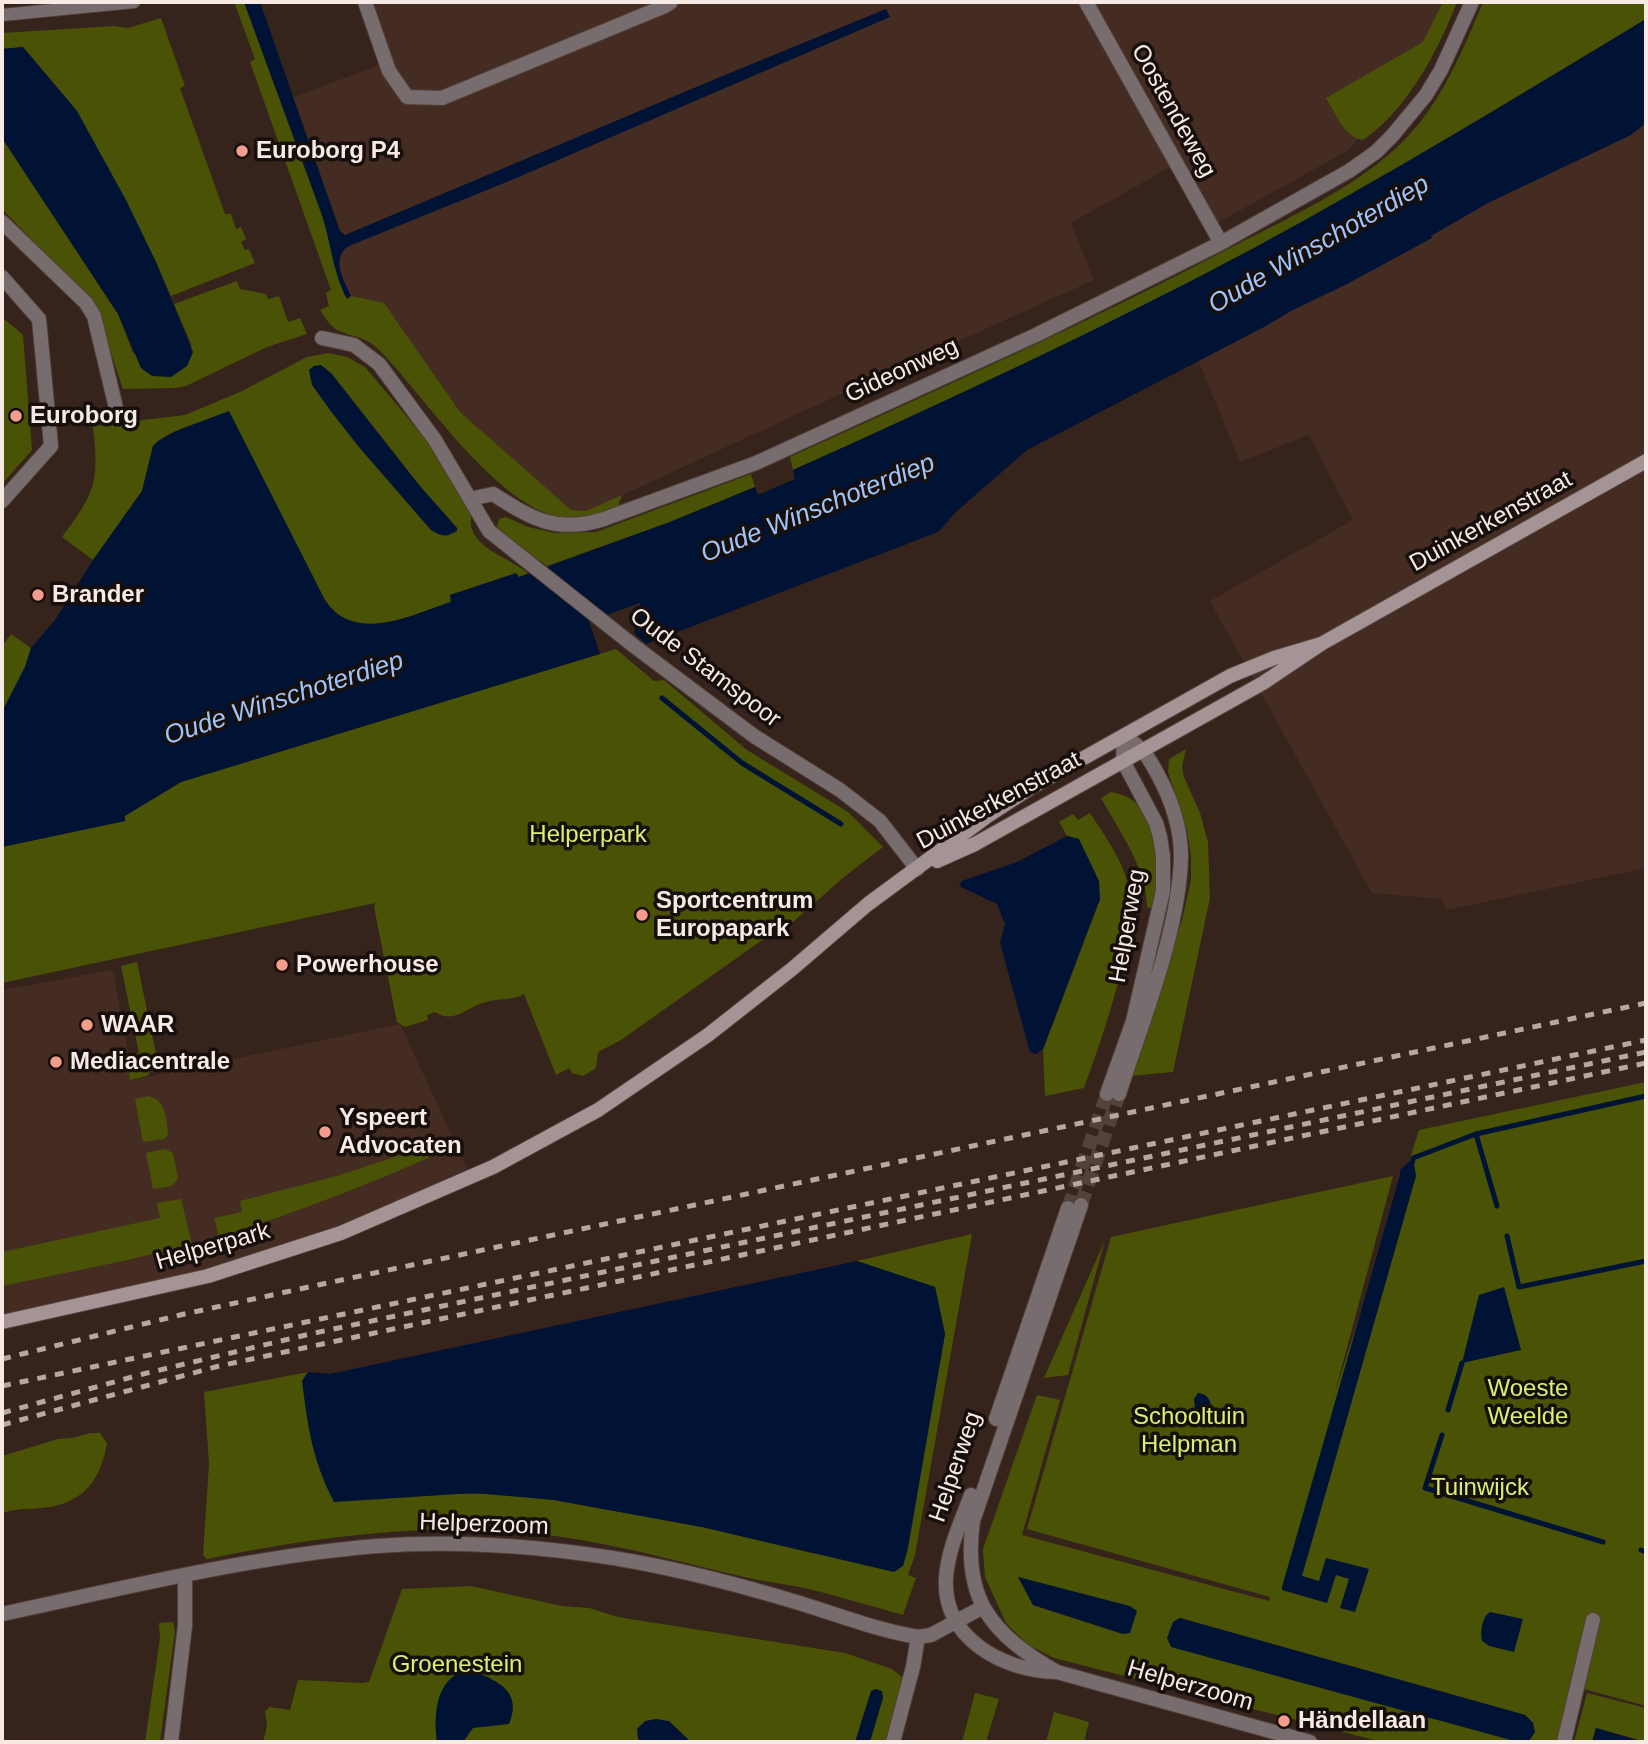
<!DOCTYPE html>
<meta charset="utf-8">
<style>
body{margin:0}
#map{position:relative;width:1648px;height:1744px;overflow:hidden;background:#36231c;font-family:Arial,sans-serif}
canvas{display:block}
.frame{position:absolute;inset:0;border:4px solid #f7eae5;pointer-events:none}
</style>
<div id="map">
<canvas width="1648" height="1744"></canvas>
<div class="frame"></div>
</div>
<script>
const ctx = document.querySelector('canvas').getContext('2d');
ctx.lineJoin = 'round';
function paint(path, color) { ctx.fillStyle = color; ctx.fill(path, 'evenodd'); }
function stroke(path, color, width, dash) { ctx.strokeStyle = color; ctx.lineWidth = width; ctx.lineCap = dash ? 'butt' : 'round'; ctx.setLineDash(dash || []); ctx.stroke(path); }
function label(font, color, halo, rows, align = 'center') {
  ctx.font = font + ' Arial,sans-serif'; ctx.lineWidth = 7; ctx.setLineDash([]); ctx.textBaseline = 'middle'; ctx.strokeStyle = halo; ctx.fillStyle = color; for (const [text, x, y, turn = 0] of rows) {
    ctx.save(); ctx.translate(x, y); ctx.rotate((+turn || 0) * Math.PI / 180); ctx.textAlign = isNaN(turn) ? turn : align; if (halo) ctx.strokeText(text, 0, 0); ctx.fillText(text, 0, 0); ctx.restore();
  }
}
const built = new Path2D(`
 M 357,2 L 1444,2 L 1405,83 L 1349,150 L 1212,226 L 1177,163 L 1071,223 L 1094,280 L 819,404 L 586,512 L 571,511 L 459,413 L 348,296 L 339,271 L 289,99 L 379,65 Z
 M 1646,89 L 1646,868 L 1447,910 L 1442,899 L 1372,893 L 1210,601 L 1353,520 L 1309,435 L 1240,462 L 1196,355 Z
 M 113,970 L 133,1080 L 400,1024 L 471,1176 L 323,1239 L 172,1283 L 2,1317 L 2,990 Z`);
const green = new Path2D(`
 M 234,2 L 244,2 L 329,235 L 334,264 L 350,298 L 351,296 L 384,303 L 460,412 L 571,510 L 586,511 L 622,495 L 618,506 C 602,515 581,521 562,518 C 496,505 428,401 383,354 C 366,335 357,339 337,330 C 331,327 324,316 320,310 L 329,306 L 326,293 L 331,290 L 250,62 L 255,59 Z
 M 1443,2 L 1457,2 C 1438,51 1408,109 1363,140 C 1344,137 1336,114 1326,98 L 1423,42 Z
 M 1483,2 L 1646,2 L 1646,19 C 1517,97 1387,176 1254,248 C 1104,328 949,400 793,470 L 790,457 C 936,390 1084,325 1226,250 C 1280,222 1349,191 1394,150 C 1438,111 1461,55 1483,2 Z
 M 161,18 L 185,86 L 180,88 L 225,214 L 231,214 L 236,229 L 241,227 L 246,239 L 241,242 L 245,250 L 249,249 L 255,263 L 171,296 L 155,260 L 77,111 L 23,47 L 2,49 L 2,33 L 114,26 L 128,28 Z
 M 2,138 L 118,314 L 133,353 L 192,346 L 174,304 L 237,281 L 240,289 L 266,294 L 268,299 L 279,296 L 288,322 L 300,318 L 307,334 L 267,347 L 186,386 L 175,388 L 123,389 L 95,306 L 2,209 Z
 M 2,317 L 23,335 L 32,450 L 2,484 Z
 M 329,353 L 347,357 L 365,367 L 441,457 L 473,512 C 460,545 511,558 528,573 L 519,577 L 515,574 L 450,595 L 451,602 C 410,615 374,637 334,613 L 203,421 C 186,427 165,433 153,446 L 142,491 L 93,560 L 62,537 C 96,492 99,482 93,426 L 185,415 L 240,392 L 307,357 ZM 331,373 L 419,485 L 457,528 L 448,536 L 431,530 L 359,447 L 330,410 Z
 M 751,474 L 755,487 L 670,522 L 547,566 C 531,553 508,543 497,527 L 499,519 L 506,517 L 528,527 L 555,533 L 596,532 Z
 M 11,634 L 31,648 L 25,667 L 2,712 L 2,646 Z
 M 616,649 L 654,681 L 664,680 L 747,750 L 848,812 L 883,847 L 844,877 L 785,929 L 782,926 L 621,1040 L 598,1052 L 596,1068 L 583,1076 L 572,1073 L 569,1068 L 556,1075 L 524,994 C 511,1001 499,998 486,1002 C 468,1006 454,1025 435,1012 L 427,1015 L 428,1020 L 405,1027 L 397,1022 L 374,907 L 375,903 L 2,983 L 2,847 L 124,821 L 124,816 L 181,782 Z
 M 1186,749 L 1182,766 L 1184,777 L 1200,813 L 1208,842 L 1210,898 L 1173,1072 L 1130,1076 L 1182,920 L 1191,880 L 1191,855 L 1187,830 L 1168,772 L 1169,759 Z
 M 1111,792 C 1165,800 1157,868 1155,909 L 1147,907 C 1146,866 1120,833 1101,798 Z
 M 1090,813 C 1104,835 1122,859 1128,884 C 1141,930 1101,1042 1084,1088 L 1045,1096 L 1043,1050 L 1100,899 L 1079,839 L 1067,836 L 1059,822 L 1073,814 L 1078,820 Z
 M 137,962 L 156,1054 L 153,1055 L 155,1065 L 147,1076 L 130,1080 L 126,1056 L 139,1053 L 121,966 Z
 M 1646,1082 L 1646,1706 L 1573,1686 L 1559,1742 L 1382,1742 L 1054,1658 L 1027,1644 L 1006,1623 L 985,1577 L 983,1549 L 1037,1395 L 1060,1400 L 1022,1535 L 1269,1601 L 1270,1597 L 1027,1529 L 1111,1237 L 1393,1176 L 1334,1396 L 1419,1130 ZM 1019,1577 L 1123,1634 L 1033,1605 ZM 1180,1618 L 1525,1715 L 1533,1723 L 1173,1622 Z
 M 149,1096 C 165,1100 167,1118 168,1134 L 164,1139 L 143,1142 L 135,1099 Z
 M 451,1138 L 454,1146 C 377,1182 300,1211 219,1237 L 214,1218 L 242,1212 L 240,1201 L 337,1176 Z
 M 165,1149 L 173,1153 L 178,1178 L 172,1186 L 153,1189 L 146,1153 Z
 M 181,1199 L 192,1244 L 128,1260 L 2,1286 L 2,1252 L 160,1218 L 157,1203 Z
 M 972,1234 L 915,1555 L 908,1575 L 916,1578 L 903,1615 C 870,1606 838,1596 805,1588 C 788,1585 770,1582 753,1579 C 687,1564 622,1545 555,1536 C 440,1520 320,1536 207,1559 L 203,1555 L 209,1464 L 204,1392 L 308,1372 L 302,1381 L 440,1494 L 511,1494 L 554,1500 L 702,1527 L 812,1553 L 903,1566 L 945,1334 L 935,1287 L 857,1261 Z
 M 1105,1240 L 1068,1375 L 1044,1378 Z
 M 90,1433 L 100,1433 L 107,1443 C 101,1477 87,1500 50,1507 C 33,1510 20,1507 2,1513 L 2,1456 L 58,1439 L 72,1438 Z
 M 471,1586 L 562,1606 L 589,1608 L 618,1617 L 845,1653 L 892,1669 L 903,1678 L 885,1742 L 263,1742 L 267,1726 L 265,1711 L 270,1707 L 290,1710 L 298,1680 L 361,1683 L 369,1682 L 402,1589 Z
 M 173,1622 L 175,1631 L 160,1742 L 145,1742 L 160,1638 L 159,1623 Z
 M 975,1693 L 999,1699 L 986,1742 L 962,1742 Z
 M 1587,1693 L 1646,1708 L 1646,1742 L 1596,1728 L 1592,1742 L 1574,1742 Z
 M 1054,1712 L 1089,1722 L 1084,1742 L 1046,1742 Z`);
const water = new Path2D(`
 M 244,2 L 260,2 L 340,231 L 345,235 L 720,77 L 886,9 L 890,17 L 514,179 L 349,246 C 330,258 344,280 351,296 L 347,299 C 333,274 330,237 320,209 Z
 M 1646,19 L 1646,123 L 1631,135 L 1488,203 L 1431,236 L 1432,238 L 1347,284 L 1291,311 L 1266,326 L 1027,450 L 957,511 L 938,532 L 646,644 L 634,633 L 637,617 L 644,614 L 640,603 L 589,621 L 600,654 L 181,782 L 125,816 L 125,821 L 2,847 L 2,712 L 25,667 L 31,648 L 55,620 L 93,560 L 142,491 L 153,446 L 158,441 L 176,431 L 229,411 L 325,600 C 355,645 410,615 451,602 L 450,595 L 516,573 L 519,577 L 670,522 L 755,487 L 758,495 L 795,479 L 793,470 C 949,400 1104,328 1254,248 C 1387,176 1517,97 1646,19 Z
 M 23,47 L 77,111 L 126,200 L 155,260 L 193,352 L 187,366 L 171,377 L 152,376 L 141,368 L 118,314 L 2,138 L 2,49 Z
 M 321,365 L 331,373 L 419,485 L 457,528 L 457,531 C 446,537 441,537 431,530 L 359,447 L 330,410 L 312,385 L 309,370 L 314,366 Z
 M 1067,836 L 1079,839 L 1099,881 L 1100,899 L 1043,1049 L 1036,1054 L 1030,1052 L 1000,943 L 1005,924 L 997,904 L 959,886 L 962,881 L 1017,862 Z
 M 1413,1158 L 1416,1176 L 1302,1576 L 1319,1581 L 1326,1558 L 1369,1569 L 1355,1612 L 1340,1608 L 1349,1579 L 1336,1575 L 1327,1603 L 1282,1590 L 1282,1587 L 1400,1175 L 1400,1170 Z
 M 857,1261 L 935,1287 L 945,1334 L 908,1548 L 903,1566 L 894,1572 L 702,1527 L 554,1500 L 474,1493 L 334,1502 C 312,1459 308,1428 302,1381 L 308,1372 L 330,1374 Z
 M 1504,1287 L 1521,1350 L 1462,1363 L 1479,1295 Z
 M 1198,1393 C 1214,1394 1212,1412 1209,1423 L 1203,1421 L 1195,1408 L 1194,1399 Z
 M 1018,1577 L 1130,1606 L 1137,1611 L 1130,1633 L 1123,1634 L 1033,1605 Z
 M 1490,1612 L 1523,1619 L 1514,1652 L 1489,1646 L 1482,1641 C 1480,1631 1482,1617 1490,1612 Z
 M 1180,1618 L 1525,1715 L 1533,1723 L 1535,1732 L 1529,1741 L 1518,1742 L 1171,1647 L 1167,1638 L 1173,1622 Z
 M 476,1672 C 501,1682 522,1694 509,1724 L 473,1728 L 463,1742 L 437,1742 C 434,1720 434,1685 459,1673 C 463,1671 471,1672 476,1672 Z
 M 876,1689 L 882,1691 L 883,1698 L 870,1742 L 855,1742 L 871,1691 Z
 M 656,1719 L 669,1721 L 691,1742 L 642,1742 L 638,1739 L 637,1729 L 645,1721 Z
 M 1596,1728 L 1644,1742 L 1592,1742 Z`);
const stream = new Path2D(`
 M 662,698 L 742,763 L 841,824
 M 1476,1134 L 1497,1206
 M 1412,1164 L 1413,1158 L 1476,1134 L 1646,1096
 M 1507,1236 L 1519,1287 L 1646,1261
 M 1448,1410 L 1462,1363
 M 1442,1435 L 1425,1488 L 1603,1542
 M 1641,1550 L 1646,1552`);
const tertiaryTunnel = new Path2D(`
 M 1081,1205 L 1119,1094
 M 1068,1208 L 1107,1094`);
const pedestrian = new Path2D(`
 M 2,15 L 134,2`);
const minor = new Path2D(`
 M 365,2 L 389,71 L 407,97 L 442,98 L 665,6 L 671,2
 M 1086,2 L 1221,243
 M 2,222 L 86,303 L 94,316 L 116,408
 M 2,277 L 39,319 L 51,446 L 2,501
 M 322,338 L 354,345 L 379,364 L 435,440 L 489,531 L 634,646 L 754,736 L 840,790 L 880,821 L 917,869
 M 470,499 L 493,494 C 532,519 557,534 604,519 L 756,463 L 1036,335 L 1221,243 L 1349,171 L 1376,152 L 1392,136 L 1426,95 L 1441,70 L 1472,2
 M 171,1742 L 185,1626 L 185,1576
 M 893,1742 L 913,1667 L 918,1637
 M 1564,1742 L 1593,1620`);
const tertiary = new Path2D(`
 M 1107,1094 L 1133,1021 L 1163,891 L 1163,856 L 1160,837 L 1156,823 L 1123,761 L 1124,736
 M 1119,1094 C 1142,1022 1179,932 1181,857 C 1181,829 1171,799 1158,775 C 1146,753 1145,750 1124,736
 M 1081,1205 L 973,1521 C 962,1599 991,1634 1057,1672 L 1310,1742
 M 996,1419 L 1068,1208
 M 971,1495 C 961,1522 948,1549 946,1578 C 942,1638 1003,1671 1056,1672
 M 2,1614 C 124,1588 253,1556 377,1546 C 463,1540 551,1547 636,1562 C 690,1572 743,1586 796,1602 C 836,1614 876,1630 918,1637 L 931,1635 L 983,1607`);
const secondary = new Path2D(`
 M 937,861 L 975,844 L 1263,683 L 1321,644 L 1646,461
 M 2,1322 L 208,1276 L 341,1233 L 493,1167 L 598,1110 L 708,1035 L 792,969 L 868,904 L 986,817 L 1032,787 L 1230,676 L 1274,658 L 1321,644`);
const rail = new Path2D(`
 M 2,1359 L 180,1315 L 318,1285 L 1646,1003
 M 2,1386 L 1646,1040
 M 2,1413 L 143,1374 L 310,1334 L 1646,1052
 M 2,1425 L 219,1366 L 1646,1063`);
const markers = [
 [242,151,7,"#f49d8c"],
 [16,416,7,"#f49d8c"],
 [38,595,7,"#f49d8c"],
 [642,915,7,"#f49d8c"],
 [282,965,7,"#f49d8c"],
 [87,1025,7,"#f49d8c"],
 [56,1062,7,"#f49d8c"],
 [325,1132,7,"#f49d8c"],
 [1284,1721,7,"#f49d8c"]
];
const streetNames = [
 ["Oostendeweg",1173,111,61],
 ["Gideonweg",902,371,-25],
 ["Duinkerkenstraat",1491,522,-29],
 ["Oude Stamspoor",705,668,37],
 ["Duinkerkenstraat",999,801,-28],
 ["Helperweg",1128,926,-80],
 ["Helperpark",213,1247,-16],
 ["Helperweg",956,1467,-71],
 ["Helperzoom",484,1525,2],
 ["Helperzoom",1190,1686,16]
];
const poiNames = [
 ["Euroborg P4",256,151],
 ["Euroborg",30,416],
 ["Brander",52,595],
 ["Sportcentrum",656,901],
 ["Europapark",656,929],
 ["Powerhouse",296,965],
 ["WAAR",101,1025],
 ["Mediacentrale",70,1062],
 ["Yspeert",339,1118],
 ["Advocaten",339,1146],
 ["Händellaan",1298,1721]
];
const parkNames = [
 ["Helperpark",588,835],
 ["Woeste",1528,1389],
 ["Weelde",1528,1417],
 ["Schooltuin",1189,1417],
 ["Helpman",1189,1445],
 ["Tuinwijck",1480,1488],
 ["Groenestein",457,1665]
];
const waterNames = [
 ["Oude Winschoterdiep",1319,245,-30],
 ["Oude Winschoterdiep",818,509,-22],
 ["Oude Winschoterdiep",284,699,-18]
];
paint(built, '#452c22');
paint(green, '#4a5305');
paint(water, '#011334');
stroke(stream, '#011334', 5);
stroke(tertiaryTunnel, '#53413a', 14, [14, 7]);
stroke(pedestrian, '#513f38', 14);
stroke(minor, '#513f38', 16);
stroke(tertiary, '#513f38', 16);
stroke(secondary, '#513f38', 16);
stroke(pedestrian, '#786d6e', 12);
stroke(minor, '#786d6e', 14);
stroke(tertiary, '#786d6e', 14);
stroke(secondary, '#a59496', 14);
stroke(rail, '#b6a7a2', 5, [9, 9]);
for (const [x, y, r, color] of markers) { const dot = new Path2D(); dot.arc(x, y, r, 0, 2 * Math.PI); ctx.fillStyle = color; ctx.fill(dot); stroke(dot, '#170f0c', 2.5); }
label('24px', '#f7eae5', '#170f0c', streetNames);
label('bold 24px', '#f7eae5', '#170f0c', poiNames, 'left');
label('24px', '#dcef75', '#170f0c', parkNames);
label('italic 26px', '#9fc4fc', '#170f0c', waterNames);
</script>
